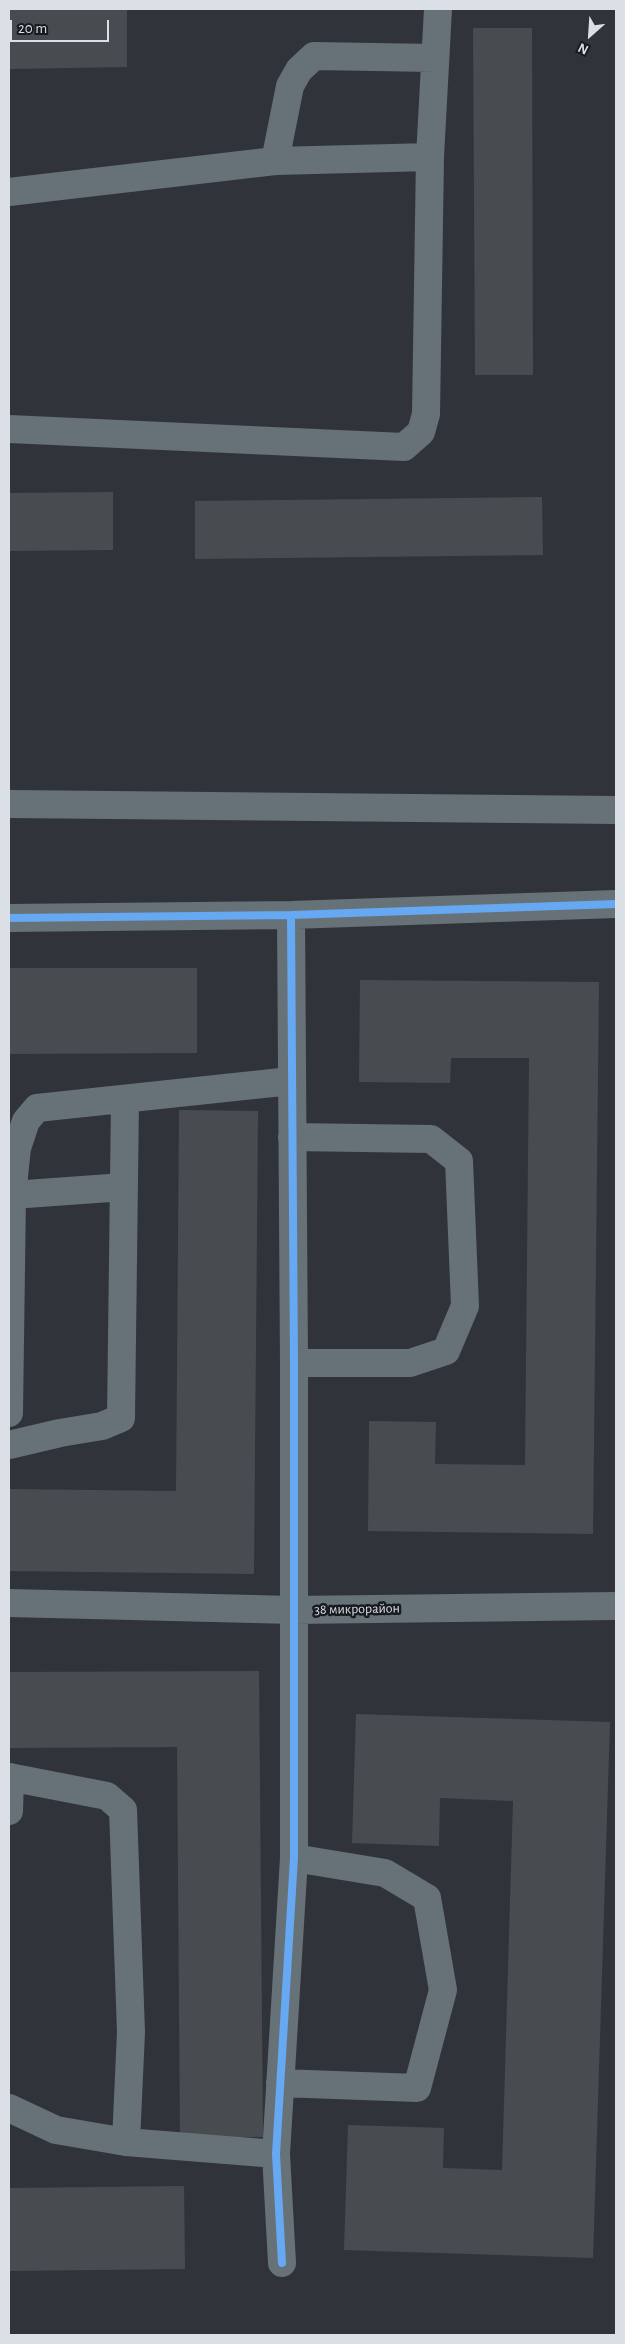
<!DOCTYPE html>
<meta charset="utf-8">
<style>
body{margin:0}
#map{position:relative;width:625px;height:2344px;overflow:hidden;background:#30343a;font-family:"Alegreya Sans",sans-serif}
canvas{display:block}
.frame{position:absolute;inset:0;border:10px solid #dbdfe6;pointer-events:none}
.north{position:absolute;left:565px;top:10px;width:50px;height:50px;-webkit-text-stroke:4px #171b1f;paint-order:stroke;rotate:206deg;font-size:14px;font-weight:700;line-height:20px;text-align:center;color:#dbdfe6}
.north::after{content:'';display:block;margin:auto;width:18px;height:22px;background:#dbdfe6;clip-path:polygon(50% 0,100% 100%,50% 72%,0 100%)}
.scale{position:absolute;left:10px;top:20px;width:99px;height:22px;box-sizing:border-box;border:2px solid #dbdfe6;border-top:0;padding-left:6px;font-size:15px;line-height:18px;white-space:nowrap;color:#dbdfe6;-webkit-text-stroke:4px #171b1f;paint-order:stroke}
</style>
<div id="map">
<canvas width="625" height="2344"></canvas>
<div class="frame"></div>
<div class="north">N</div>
<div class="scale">20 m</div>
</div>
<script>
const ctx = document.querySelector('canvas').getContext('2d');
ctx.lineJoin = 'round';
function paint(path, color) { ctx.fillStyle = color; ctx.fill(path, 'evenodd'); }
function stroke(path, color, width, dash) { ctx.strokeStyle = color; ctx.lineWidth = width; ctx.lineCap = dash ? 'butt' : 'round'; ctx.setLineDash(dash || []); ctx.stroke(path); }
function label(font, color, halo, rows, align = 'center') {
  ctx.font = font + ' "Alegreya Sans",sans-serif'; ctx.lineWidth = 5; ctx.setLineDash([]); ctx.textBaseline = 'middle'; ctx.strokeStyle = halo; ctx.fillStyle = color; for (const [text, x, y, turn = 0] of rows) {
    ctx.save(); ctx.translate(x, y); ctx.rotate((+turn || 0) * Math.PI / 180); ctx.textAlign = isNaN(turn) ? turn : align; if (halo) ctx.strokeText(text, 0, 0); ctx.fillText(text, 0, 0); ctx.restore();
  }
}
const building = new Path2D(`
 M 127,9 L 127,67 L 9,69 L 9,10 Z
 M 473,28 L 532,28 L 533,375 L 475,375 Z
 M 113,492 L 113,550 L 9,551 L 9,493 Z
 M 542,497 L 543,555 L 195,559 L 195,501 Z
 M 9,968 L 197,968 L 197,1053 L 9,1054 Z
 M 360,980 L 599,982 L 593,1534 L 368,1531 L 369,1421 L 436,1422 L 435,1464 L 525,1465 L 529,1058 L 451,1058 L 450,1083 L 359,1082 Z
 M 179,1110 L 258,1111 L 254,1574 L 9,1571 L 9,1489 L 176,1491 Z
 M 259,1671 L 263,2137 L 180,2138 L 177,1747 L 9,1748 L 9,1672 Z
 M 356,1714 L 610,1722 L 593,2258 L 344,2250 L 348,2125 L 444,2128 L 443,2168 L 502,2170 L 513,1801 L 440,1798 L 439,1846 L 352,1843 Z
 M 184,2186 L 185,2269 L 9,2271 L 9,2188 Z`);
const minor = new Path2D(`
 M 430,157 L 438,9
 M 275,161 L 290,86 L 299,70 L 314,56 L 434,58
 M 9,192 L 275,161 L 430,157 L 426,414 L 421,432 L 404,447 L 9,429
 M 9,804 L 616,810
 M 9,918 L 291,915 L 616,904
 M 292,1137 L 431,1139 L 459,1161 L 465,1306 L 446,1351 L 410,1363 L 294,1363
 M 12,1195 L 124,1187
 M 9,1413 L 12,1195 L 17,1148 L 26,1121 L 37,1108 L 291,1081
 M 9,1445 L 60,1433 L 102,1426 L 121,1418 L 125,1100
 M 9,1603 L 294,1610 L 616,1606
 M 9,1777 L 107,1796 L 123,1810 L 131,2032 L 126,2142
 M 9,1811 L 10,1777
 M 280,2083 L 417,2088 L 443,1990 L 427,1898 L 385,1873 L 294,1858
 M 9,2108 L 56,2130 L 126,2142 L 276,2154
 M 282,2263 L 276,2154 L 294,1858 L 294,1363 L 291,915`);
const cycleway = new Path2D(`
 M 9,918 L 291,915 L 616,904
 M 282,2263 L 276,2154 L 294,1858 L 294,1363 L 291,915`);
const streetNames = [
 ["38 микрорайон",357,1609,-1]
];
paint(building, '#484c51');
stroke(minor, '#677178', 28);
stroke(cycleway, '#66a8f1', 8);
label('14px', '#dbdfe6', '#171b1f', streetNames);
</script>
